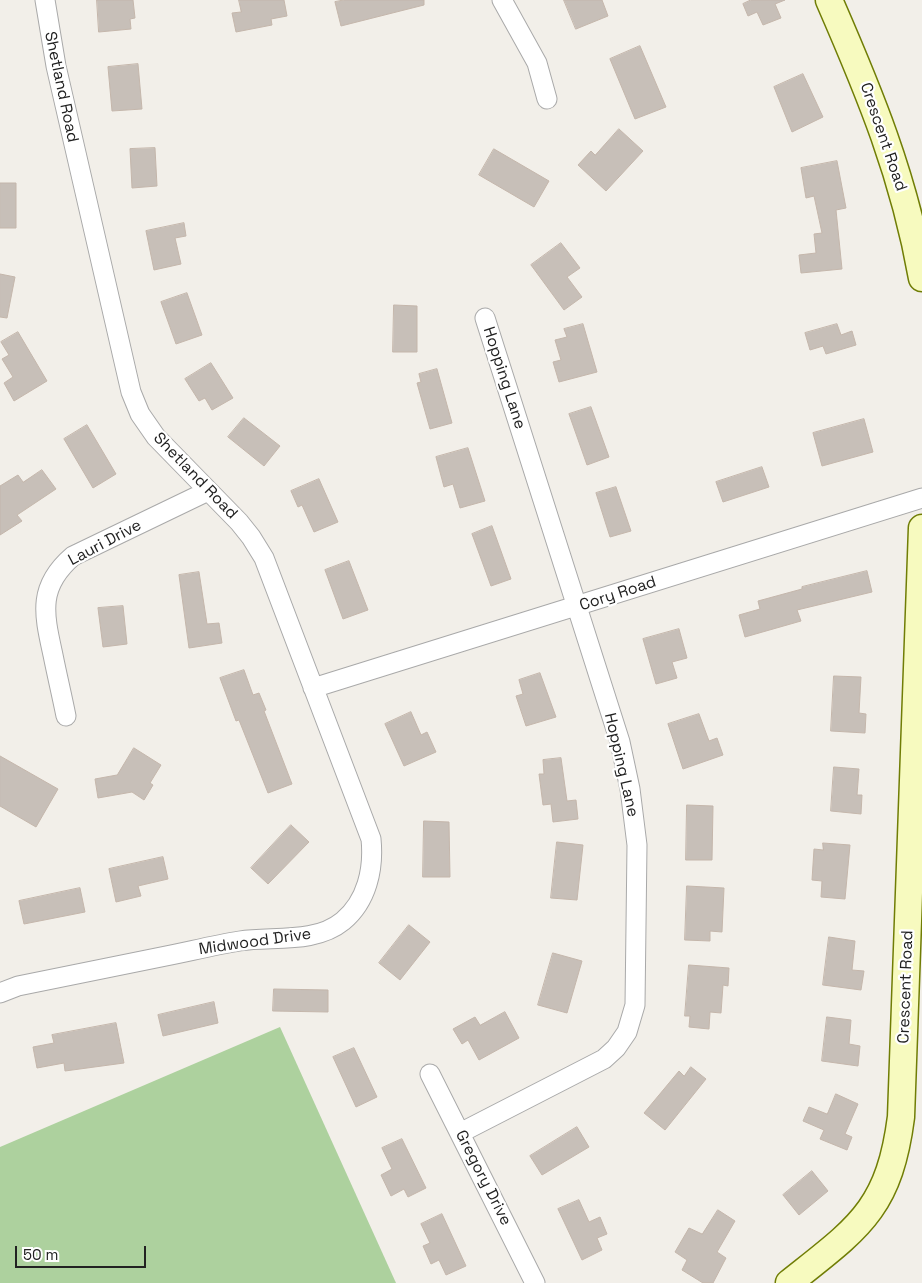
<!DOCTYPE html>
<style>
body{margin:0}
#map{position:relative;width:922px;height:1283px;overflow:hidden;background:#f2efe9;font-family:"Space Grotesk",sans-serif}
canvas{display:block}
.scale{position:absolute;left:15px;top:1246px;width:131px;height:22px;box-sizing:border-box;border:2px solid #222;border-top:0;padding-left:6px;font-size:15px;line-height:18px;white-space:nowrap;color:#222;-webkit-text-stroke:4px #fff;paint-order:stroke}
</style>
<div id="map">
<canvas width="922" height="1283"></canvas>
<div class="scale">50 m</div>
</div>
<script>
const ctx = document.querySelector('canvas').getContext('2d');
ctx.lineJoin = 'round';
function paint(path, color) { ctx.fillStyle = color; ctx.fill(path, 'evenodd'); }
function stroke(path, color, width, dash) { ctx.strokeStyle = color; ctx.lineWidth = width; ctx.lineCap = dash ? 'butt' : 'round'; ctx.setLineDash(dash || []); ctx.stroke(path); }
function label(font, color, halo, rows, align = 'center') {
  ctx.font = font + ' "Space Grotesk",sans-serif'; ctx.lineWidth = 4.5; ctx.setLineDash([]); ctx.textBaseline = 'middle'; ctx.strokeStyle = halo; ctx.fillStyle = color; for (const [text, x, y, turn = 0] of rows) {
    ctx.save(); ctx.translate(x, y); ctx.rotate((+turn || 0) * Math.PI / 180); ctx.textAlign = isNaN(turn) ? turn : align; if (halo) ctx.strokeText(text, 0, 0); ctx.fillText(text, 0, 0); ctx.restore();
  }
}
const forest = new Path2D(`
 M 280,1027 L 396,1283 L 0,1283 L 0,1147 Z`);
const building = new Path2D(`
 M 97,0 L 133,0 L 135,18 L 130,19 L 131,29 L 99,32 Z
 M 239,0 L 284,0 L 287,16 L 271,19 L 272,25 L 236,32 L 232,13 L 241,12 Z
 M 344,0 L 424,0 L 424,5 L 341,26 L 335,2 Z
 M 564,0 L 602,0 L 608,16 L 576,29 Z
 M 751,0 L 785,0 L 775,4 L 781,18 L 763,25 L 757,12 L 748,16 L 743,4 Z
 M 640,46 L 666,107 L 635,119 L 610,59 Z
 M 138,64 L 142,109 L 112,111 L 108,67 Z
 M 803,74 L 823,117 L 792,132 L 774,87 Z
 M 619,129 L 643,151 L 606,191 L 578,165 L 591,151 L 595,155 Z
 M 155,148 L 157,186 L 132,188 L 130,149 Z
 M 494,149 L 549,181 L 534,207 L 479,175 Z
 M 837,161 L 846,208 L 836,210 L 842,269 L 801,273 L 799,255 L 816,253 L 814,234 L 822,233 L 814,196 L 806,198 L 801,168 Z
 M 0,183 L 16,183 L 16,228 L 0,228 Z
 M 184,223 L 186,236 L 175,238 L 181,264 L 154,270 L 146,231 Z
 M 561,243 L 580,268 L 567,277 L 582,297 L 564,310 L 531,265 Z
 M 0,274 L 15,277 L 7,318 L 0,317 Z
 M 187,293 L 202,335 L 176,344 L 161,302 Z
 M 394,305 L 417,306 L 417,352 L 393,352 Z
 M 583,324 L 597,372 L 559,382 L 553,362 L 561,360 L 555,340 L 567,337 L 564,329 Z
 M 837,324 L 841,335 L 852,331 L 856,345 L 826,354 L 823,346 L 810,350 L 805,333 Z
 M 18,332 L 47,381 L 14,401 L 4,383 L 13,377 L 2,359 L 9,355 L 1,342 Z
 M 211,363 L 233,398 L 212,410 L 205,398 L 199,401 L 185,379 Z
 M 437,369 L 452,423 L 430,429 L 417,383 L 421,382 L 419,374 Z
 M 591,407 L 609,457 L 587,465 L 569,414 Z
 M 244,418 L 280,446 L 264,466 L 228,437 Z
 M 864,419 L 873,452 L 822,466 L 813,433 Z
 M 87,425 L 116,474 L 93,488 L 64,439 Z
 M 468,448 L 485,501 L 460,508 L 453,484 L 444,487 L 436,457 Z
 M 762,467 L 769,487 L 723,502 L 716,482 Z
 M 42,470 L 56,489 L 17,515 L 22,521 L 0,535 L 0,486 L 18,475 L 23,482 Z
 M 319,479 L 338,522 L 314,532 L 302,505 L 298,507 L 291,491 Z
 M 616,487 L 631,531 L 610,537 L 596,493 Z
 M 492,526 L 511,579 L 491,586 L 472,534 Z
 M 349,561 L 368,610 L 343,619 L 325,570 Z
 M 867,571 L 872,592 L 797,610 L 801,621 L 745,637 L 739,615 L 760,609 L 758,601 L 802,589 L 802,587 Z
 M 199,572 L 207,624 L 219,623 L 222,643 L 189,648 L 179,575 Z
 M 123,606 L 127,644 L 103,647 L 98,608 Z
 M 679,629 L 687,658 L 672,662 L 677,678 L 656,684 L 643,639 Z
 M 244,670 L 253,695 L 259,693 L 266,710 L 264,711 L 292,784 L 268,793 L 239,720 L 236,721 L 220,678 Z
 M 540,673 L 556,717 L 526,726 L 516,696 L 523,694 L 519,680 Z
 M 834,676 L 861,677 L 859,713 L 866,714 L 865,733 L 831,731 Z
 M 411,712 L 421,735 L 427,732 L 436,752 L 404,766 L 385,724 Z
 M 699,714 L 709,741 L 717,738 L 723,755 L 683,769 L 668,724 Z
 M 134,748 L 161,765 L 150,783 L 153,785 L 144,800 L 132,792 L 98,798 L 95,779 L 117,775 Z
 M 0,756 L 58,789 L 36,827 L 0,806 Z
 M 561,758 L 567,801 L 576,800 L 578,819 L 553,822 L 551,804 L 543,805 L 539,774 L 544,774 L 543,760 Z
 M 834,767 L 859,769 L 857,795 L 862,795 L 861,814 L 831,811 Z
 M 687,805 L 713,806 L 712,860 L 686,860 Z
 M 424,821 L 449,822 L 450,877 L 423,877 Z
 M 291,825 L 309,842 L 268,884 L 251,868 Z
 M 557,842 L 583,845 L 577,900 L 551,898 Z
 M 823,843 L 850,845 L 845,899 L 821,897 L 822,881 L 812,880 L 814,849 L 823,850 Z
 M 163,857 L 168,879 L 138,886 L 141,896 L 116,902 L 109,869 Z
 M 687,886 L 724,888 L 722,932 L 710,931 L 710,941 L 685,940 Z
 M 80,888 L 85,912 L 24,924 L 19,901 Z
 M 409,925 L 430,942 L 400,980 L 379,963 Z
 M 829,937 L 855,941 L 852,970 L 864,971 L 861,990 L 823,985 Z
 M 553,953 L 582,961 L 567,1013 L 538,1005 Z
 M 689,965 L 729,968 L 728,986 L 723,985 L 721,1013 L 710,1012 L 709,1029 L 689,1027 L 690,1016 L 685,1016 Z
 M 274,989 L 328,990 L 328,1012 L 273,1011 Z
 M 214,1002 L 218,1023 L 163,1036 L 158,1015 Z
 M 505,1012 L 519,1038 L 479,1060 L 468,1040 L 462,1044 L 453,1029 L 475,1017 L 480,1025 Z
 M 827,1017 L 851,1020 L 849,1044 L 860,1046 L 858,1066 L 822,1061 Z
 M 116,1023 L 124,1063 L 65,1071 L 64,1063 L 37,1068 L 33,1047 L 54,1043 L 52,1035 Z
 M 354,1048 L 377,1097 L 356,1107 L 333,1057 Z
 M 691,1067 L 706,1079 L 665,1130 L 644,1113 L 679,1071 L 684,1076 Z
 M 836,1094 L 858,1104 L 845,1134 L 852,1137 L 847,1150 L 820,1139 L 824,1130 L 803,1121 L 809,1107 L 827,1114 Z
 M 577,1127 L 589,1147 L 542,1175 L 530,1156 Z
 M 402,1139 L 426,1188 L 408,1197 L 404,1189 L 391,1196 L 381,1175 L 392,1169 L 382,1148 Z
 M 812,1171 L 828,1191 L 799,1215 L 783,1195 Z
 M 579,1200 L 589,1222 L 600,1217 L 607,1234 L 597,1238 L 602,1250 L 582,1260 L 558,1209 Z
 M 718,1210 L 735,1221 L 717,1252 L 726,1258 L 713,1283 L 703,1283 L 682,1270 L 687,1260 L 675,1252 L 689,1228 L 702,1234 Z
 M 442,1214 L 466,1266 L 446,1275 L 439,1260 L 431,1264 L 423,1246 L 430,1243 L 421,1224 Z`);
const street = new Path2D(`
 M 502,0 L 537,63 L 547,99
 M 313,688 L 922,498
 M 66,716 C 62,696 57,675 53,655 C 44,614 37,587 73,556 L 208,491
 M 0,993 L 18,986 C 67,976 117,966 166,956 C 191,951 215,945 240,941 C 273,936 315,944 343,921 C 367,901 374,869 371,839 L 264,558 L 251,537 L 239,522 L 156,437 L 140,414 L 131,392 L 56,66 L 45,0
 M 430,1074 L 535,1283
 M 460,1133 L 604,1059 L 616,1048 L 627,1032 L 635,1005 L 637,845 L 630,789 L 620,742 L 485,318`);
const secondary = new Path2D(`
 M 829,0 C 870,94 904,176 922,278
 M 789,1283 C 858,1228 889,1210 901,1117 L 922,528`);
const streetNames = [
 ["Shetland Road",61,87,78],
 ["Crescent Road",883,137,71],
 ["Hopping Lane",504,378,72],
 ["Shetland Road",195,476,46],
 ["Lauri Drive",105,543,-28],
 ["Cory Road",618,594,-18],
 ["Hopping Lane",621,765,77],
 ["Midwood Drive",255,942,-8],
 ["Crescent Road",906,987,-88],
 ["Gregory Drive",483,1178,63]
];
paint(forest, '#add19e');
paint(building, '#c7bfb8');
stroke(building, '#c4b6ab', 1);
stroke(street, '#a9a9a9', 21);
stroke(secondary, '#707d05', 29);
stroke(street, '#fff', 19);
stroke(secondary, '#f7fabf', 26);
label('16px', '#222', '#fff', streetNames);
</script>
